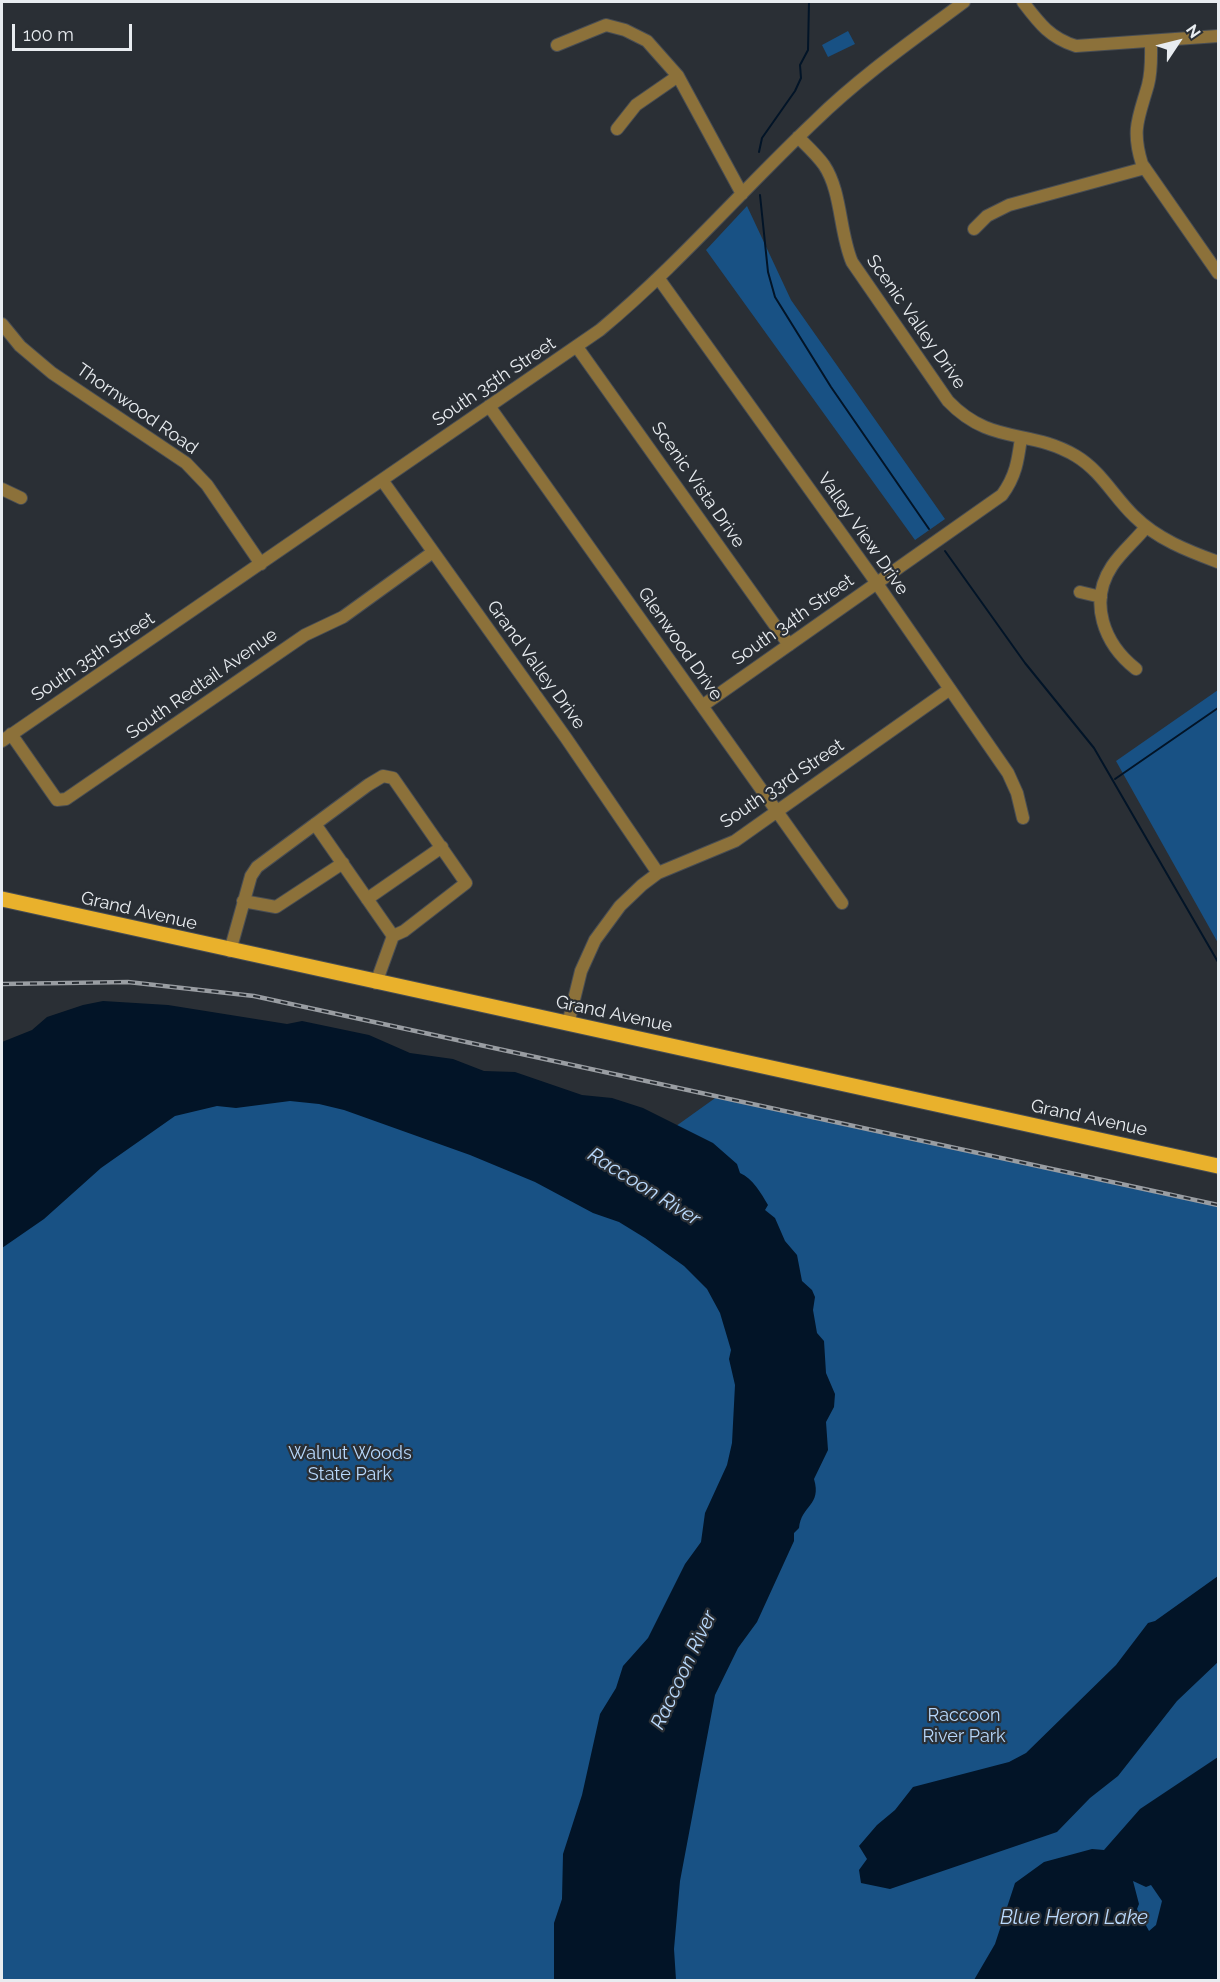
<!DOCTYPE html>
<style>
body{margin:0}
#map{position:relative;width:1220px;height:1982px;overflow:hidden;background:#2a2f35;font-family:Raleway,sans-serif}
canvas{display:block}
.frame{position:absolute;inset:0;border:3px solid #e8ecf0;pointer-events:none}
.north{position:absolute;left:1148px;top:12px;width:60px;height:60px;-webkit-text-stroke:4px #2a2f35;paint-order:stroke;rotate:55deg;font-size:16px;font-weight:700;line-height:24px;text-align:center;color:#e8ecf0}
.north::after{content:'';display:block;margin:auto;width:21px;height:27px;background:#e8ecf0;clip-path:polygon(50% 0,100% 100%,50% 72%,0 100%)}
.scale{position:absolute;left:12px;top:24px;width:120px;height:27px;box-sizing:border-box;border:3px solid #e8ecf0;border-top:0;padding-left:8px;font-size:18px;line-height:21px;white-space:nowrap;color:#e8ecf0;-webkit-text-stroke:4px #2a2f35;paint-order:stroke}
</style>
<div id="map">
<canvas width="1220" height="1982"></canvas>
<div class="frame"></div>
<div class="north">N</div>
<div class="scale">100 m</div>
</div>
<script>
const ctx = document.querySelector('canvas').getContext('2d');
ctx.lineJoin = 'round';
function paint(path, color) { ctx.fillStyle = color; ctx.fill(path, 'evenodd'); }
function stroke(path, color, width, dash) { ctx.strokeStyle = color; ctx.lineWidth = width; ctx.lineCap = dash ? 'butt' : 'round'; ctx.setLineDash(dash || []); ctx.stroke(path); }
function label(font, color, halo, rows, align = 'center') {
  ctx.font = font + ' Raleway,sans-serif'; ctx.lineWidth = 4.5; ctx.setLineDash([]); ctx.textBaseline = 'middle'; ctx.strokeStyle = halo; ctx.fillStyle = color; for (const [text, x, y, turn = 0] of rows) {
    ctx.save(); ctx.translate(x, y); ctx.rotate((+turn || 0) * Math.PI / 180); ctx.textAlign = isNaN(turn) ? turn : align; if (halo) ctx.strokeText(text, 0, 0); ctx.fillText(text, 0, 0); ctx.restore();
  }
}
const green = new Path2D(`
 M 848,31 L 855,44 L 828,57 L 822,45 Z
 M 747,206 L 791,300 L 945,519 L 915,540 L 706,250 Z
 M 1218,690 L 1218,943 L 1116,761 Z
 M 226,1064 L 606,1192 L 740,1315 L 761,1380 L 585,1980 L 2,1980 L 2,1224 Z
 M 718,1096 L 1218,1205 L 1218,1980 L 634,1980 L 640,1843 L 801,1488 L 651,1144 Z`);
const water = new Path2D(`
 M 103,1001 L 168,1005 L 287,1024 L 302,1021 L 369,1035 L 410,1053 L 453,1059 L 484,1071 L 515,1072 L 582,1095 L 612,1098 L 643,1108 L 713,1143 L 737,1164 L 740,1173 C 753,1179 761,1193 768,1205 L 765,1210 L 775,1218 L 785,1241 L 797,1255 L 802,1281 L 812,1290 L 815,1297 L 813,1310 L 817,1333 L 824,1341 L 826,1373 L 835,1394 L 834,1407 L 826,1422 L 828,1450 L 814,1479 C 822,1506 801,1505 799,1528 L 794,1533 L 794,1541 L 757,1622 L 738,1648 L 715,1695 L 680,1881 L 674,1949 L 676,1980 L 554,1980 L 554,1923 L 562,1899 L 563,1854 L 582,1795 L 600,1714 L 616,1688 L 623,1666 L 648,1638 L 685,1564 L 701,1542 L 705,1513 L 727,1465 L 732,1443 L 735,1385 L 729,1359 L 731,1350 L 720,1313 L 707,1289 L 684,1266 L 645,1238 L 619,1222 L 593,1213 L 535,1182 L 470,1155 L 344,1110 L 319,1104 L 290,1101 L 236,1108 L 217,1106 L 175,1116 L 101,1168 L 44,1219 L 2,1248 L 2,1042 L 32,1030 L 47,1017 L 83,1005 Z
 M 1218,1576 L 1218,1662 L 1177,1701 L 1118,1776 L 1090,1798 L 1057,1832 L 890,1889 L 861,1883 L 859,1870 L 867,1859 L 859,1846 L 877,1825 L 895,1810 L 913,1787 L 1009,1762 L 1026,1753 L 1116,1665 L 1148,1623 L 1155,1621 Z
 M 1218,1757 L 1218,1980 L 974,1980 L 995,1944 L 1015,1883 L 1044,1862 L 1092,1849 L 1104,1850 L 1140,1809 ZM 1133,1881 L 1146,1887 L 1151,1885 L 1162,1901 L 1156,1925 L 1149,1931 L 1137,1909 L 1139,1904 Z`);
const stream = new Path2D(`
 M 759,152 L 762,138 L 795,91 L 801,78 L 800,65 L 808,50 L 809,2
 M 760,195 L 768,272 L 775,297 L 831,387 L 929,529
 M 945,551 L 1025,663 L 1094,748 L 1218,962
 M 1115,779 L 1218,708`);
const minor = new Path2D(`
 M 1023,2 C 1039,23 1050,38 1076,46 L 1218,36
 M 1151,42 C 1151,56 1152,70 1148,85 C 1139,117 1131,129 1142,164 L 1218,273
 M 557,45 L 606,25 L 625,30 L 647,41 L 678,76 L 742,194
 M 617,129 L 636,105 L 678,76
 M 798,137 C 807,146 817,155 824,165 C 842,192 839,231 852,262 L 948,401 C 991,446 1029,428 1076,456 C 1101,471 1114,497 1134,516 C 1157,539 1188,551 1218,562
 M 974,229 L 987,216 L 1009,205 L 1145,168
 M 659,279 L 871,575 L 1008,773 L 1017,793 L 1023,818
 M 2,324 L 20,346 L 52,373 L 186,463 L 207,485 L 261,564
 M 577,347 L 789,645
 M 489,406 L 842,903
 M 382,480 L 566,738 L 658,873
 M 2,489 L 21,498
 M 1080,592 L 1101,597
 M 1136,669 C 1104,644 1088,602 1112,566 C 1122,551 1136,540 1146,527
 M 702,706 L 1002,495 C 1016,476 1018,460 1021,438
 M 11,734 L 57,800 L 66,799 L 305,635 L 343,617 L 433,552
 M 2,741 L 600,330 C 677,266 742,190 815,121 C 861,76 913,40 964,2
 M 315,824 L 393,936
 M 367,899 L 442,847
 M 243,901 L 276,907 L 343,863
 M 230,951 L 251,876 L 257,867 L 368,785 L 383,776 L 393,778 L 466,883 L 404,931 L 393,936 L 376,983
 M 568,1024 L 581,971 L 595,940 L 620,906 L 642,885 L 658,873 L 735,841 L 950,689`);
const major = new Path2D(`
 M 2,899 L 1218,1166`);
const rail = new Path2D(`
 M 2,984 L 128,982 L 254,996 L 1218,1205`);
const streetNames = [
 ["Scenic Valley Drive",916,322,55],
 ["South 35th Street",494,382,-34],
 ["Thornwood Road",137,409,35],
 ["Scenic Vista Drive",698,485,55],
 ["Valley View Drive",863,534,55],
 ["South 34th Street",793,620,-35],
 ["Glenwood Drive",680,644,55],
 ["South 35th Street",93,657,-34],
 ["Grand Valley Drive",536,665,54],
 ["South Redtail Avenue",202,684,-35],
 ["South 33rd Street",782,784,-34],
 ["Grand Avenue",139,911,13],
 ["Grand Avenue",614,1014,12],
 ["Grand Avenue",1089,1118,12]
];
const parkNames = [
 ["Walnut Woods",350,1454],
 ["State Park",350,1475],
 ["Raccoon",964,1716],
 ["River Park",964,1737]
];
const waterNames = [
 ["Raccoon River",644,1187,32],
 ["Raccoon River",684,1670,-65],
 ["Blue Heron Lake",1074,1918]
];
paint(green, '#185184');
paint(water, '#021427');
stroke(stream, '#021427', 2);
stroke(minor, '#484d53', 14);
stroke(major, '#484d53', 17);
stroke(minor, '#8c713a', 12);
stroke(major, '#e9b12c', 15);
stroke(rail, '#999da2', 4.5);
stroke(rail, '#2a2f35', 2, [7]);
label('18px', '#e8ecf0', '#2a2f35', streetNames);
label('18px', '#b8d8fb', '#2a2f35', parkNames);
label('italic 20px', '#badafd', '#2a2f35', waterNames);
</script>
